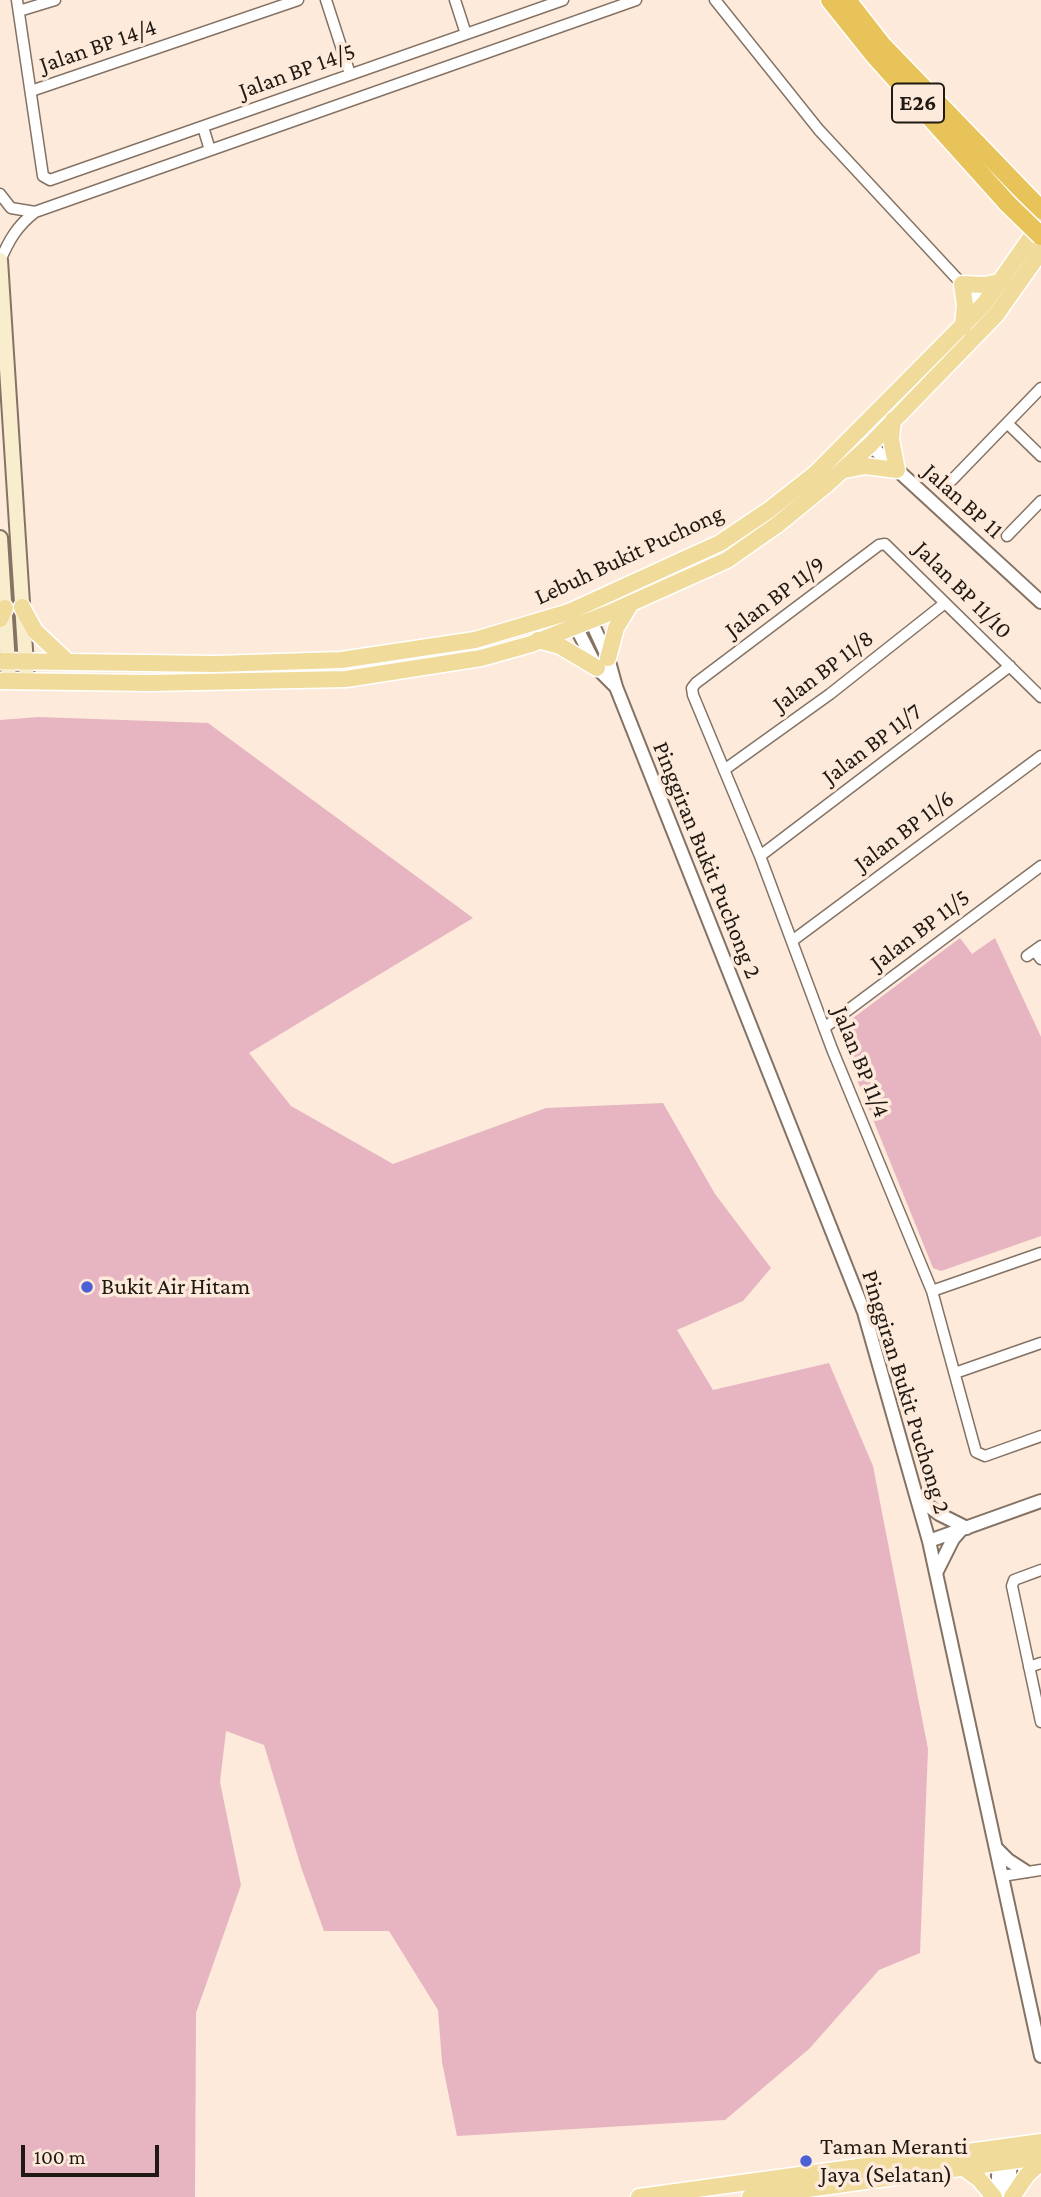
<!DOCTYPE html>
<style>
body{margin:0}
#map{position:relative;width:1041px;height:2197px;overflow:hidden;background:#fdeada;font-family:"Crimson Pro",serif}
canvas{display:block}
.scale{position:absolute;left:21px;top:2145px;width:138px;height:32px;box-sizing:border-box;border:4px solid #201913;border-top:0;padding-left:9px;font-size:21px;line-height:24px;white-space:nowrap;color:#201913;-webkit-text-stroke:5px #fdeada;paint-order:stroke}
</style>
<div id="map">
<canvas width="1041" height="2197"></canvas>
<div class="scale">100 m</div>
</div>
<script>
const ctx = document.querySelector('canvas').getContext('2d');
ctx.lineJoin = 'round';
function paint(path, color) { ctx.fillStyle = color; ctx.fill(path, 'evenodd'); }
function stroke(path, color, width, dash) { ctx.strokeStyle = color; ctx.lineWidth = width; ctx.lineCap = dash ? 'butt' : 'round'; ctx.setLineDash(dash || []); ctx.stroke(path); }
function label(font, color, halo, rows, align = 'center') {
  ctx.font = font + ' "Crimson Pro",serif'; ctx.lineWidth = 7; ctx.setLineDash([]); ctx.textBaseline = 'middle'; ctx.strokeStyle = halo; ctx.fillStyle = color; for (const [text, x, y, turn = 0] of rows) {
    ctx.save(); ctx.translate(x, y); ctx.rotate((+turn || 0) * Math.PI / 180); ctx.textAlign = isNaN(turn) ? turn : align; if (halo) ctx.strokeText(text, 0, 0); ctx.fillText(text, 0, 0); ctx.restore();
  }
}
const green = new Path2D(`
 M 38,717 L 208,723 L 473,918 L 249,1053 L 291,1106 L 393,1164 L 546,1108 L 663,1103 L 715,1194 L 771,1268 L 743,1301 L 677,1330 L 713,1390 L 829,1363 L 873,1466 L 928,1749 L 920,1953 L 879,1970 L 809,2049 L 725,2120 L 457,2136 L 442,2062 L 438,2010 L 389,1931 L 324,1931 L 302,1870 L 264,1745 L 226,1731 L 220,1782 L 241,1885 L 196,2013 L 195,2197 L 0,2197 L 0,720 Z
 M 960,938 L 972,954 L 995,938 L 1041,1037 L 1041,1236 L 941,1271 L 933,1268 L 841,1040 L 845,1024 Z`);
const minor = new Path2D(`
 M 17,0 L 43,176 L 50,180 L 563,0
 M 326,0 L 350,74
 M 455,0 L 466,34
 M 715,0 L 819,130 L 962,284 L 988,308
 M 19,11 L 55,0
 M 31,91 L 298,0
 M 203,127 L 210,150
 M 0,194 L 11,208 L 35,212
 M 0,261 C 9,240 17,226 35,212 L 636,0
 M 1007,423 L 1041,456
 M 952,480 L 1041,388
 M 1007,536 L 1041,501
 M 1041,697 L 885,544 L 879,545 L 696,683 L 692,688 L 693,695 L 760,856 L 832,1049 L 932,1291 L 976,1452 L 985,1456 L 1041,1436
 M 724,770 L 830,694 L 945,603
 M 760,856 L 1010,666
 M 792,941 L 1041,756
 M 1035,951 L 1041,959
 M 1027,956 L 1041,946
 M 824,1028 L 1041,866
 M 932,1291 L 1041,1253
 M 955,1373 L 1041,1343
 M 1041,1570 L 1014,1580 L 1012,1586 L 1041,1722
 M 1029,1667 L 1041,1663
 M 1002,1876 L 1041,1870`);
const tertiary = new Path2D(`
 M 856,432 L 1041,602
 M 587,612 L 608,658 L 616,687 L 864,1312 L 929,1541 L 1041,2056
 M 573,621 L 597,668 L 616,687
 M 917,1497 L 939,1514 L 967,1528
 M 929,1541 L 1041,1501
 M 936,1573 L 953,1539 L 960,1531
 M 997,1849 L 1008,1860 L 1025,1871
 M 997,2197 L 999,2156
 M 1009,2197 L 1011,2154`);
const secondary = new Path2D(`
 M 0,260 L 27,681
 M 0,538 L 9,680`);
const primary = new Path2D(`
 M 963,327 L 965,305 L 962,284 L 985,285 L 1003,281
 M 845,470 L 865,466 L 897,470 L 891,439 L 893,420
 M 22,607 L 35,631 L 68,662
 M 0,619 L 5,608
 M 538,640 L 560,646 L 597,668
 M 608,658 L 616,628 L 631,603
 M 0,661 L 215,664 L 341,660 L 475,640 L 569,612 L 720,543 L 769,510 L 816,473 L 984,304 L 1041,223
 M 0,681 L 150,683 L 346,679 L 481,658 L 531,644 L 609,613 L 727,560 L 777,525 L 826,485 L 870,445 L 996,315 L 1041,251
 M 964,2168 L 979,2179 L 994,2197
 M 639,2197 L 1041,2142
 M 750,2197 L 1041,2157
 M 1012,2197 L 1027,2175 L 1041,2162`);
const motorway = new Path2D(`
 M 830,0 L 874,55 L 1008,204
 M 847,0 L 882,45 L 1041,210`);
const motorwayBridge = new Path2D(`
 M 1008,204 L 1041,236`);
const markers = [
 [87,1287,7,"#4c5fd4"],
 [806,2161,7,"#4c5fd4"]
];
const shields = [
 [918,103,52]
];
const shieldNames = [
 ["E26",918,103]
];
const streetNames = [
 ["Jalan BP 14/4",98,46,-19],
 ["Jalan BP 14/5",297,71,-20],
 ["Jalan BP 11",963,501,42],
 ["Lebuh Bukit Puchong",629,555,-25],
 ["Jalan BP 11/10",963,590,45],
 ["Jalan BP 11/9",775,597,-37],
 ["Jalan BP 11/8",823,671,-37],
 ["Jalan BP 11/7",872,744,-37],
 ["Jalan BP 11/6",904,831,-37],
 ["Pinggiran Bukit Puchong 2",707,860,68],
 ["Jalan BP 11/5",920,930,-37],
 ["Jalan BP 11/4",861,1062,68],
 ["Pinggiran Bukit Puchong 2",906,1392,73]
];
const poiNames = [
 ["Bukit Air Hitam",101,1287],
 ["Taman Meranti",820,2147],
 ["Jaya (Selatan)",820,2175]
];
paint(green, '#e6b5c1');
stroke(minor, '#847365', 13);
stroke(tertiary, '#847365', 16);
stroke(secondary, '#847365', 18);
stroke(primary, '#fff', 19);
stroke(motorway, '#fff', 21);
stroke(minor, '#fff', 10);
stroke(tertiary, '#fff', 12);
stroke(secondary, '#f8edcd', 14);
stroke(primary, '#f1db9b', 16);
stroke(motorway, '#e7c359', 18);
stroke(motorwayBridge, '#fff', 21, []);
stroke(motorwayBridge, '#e7c359', 18);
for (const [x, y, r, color] of markers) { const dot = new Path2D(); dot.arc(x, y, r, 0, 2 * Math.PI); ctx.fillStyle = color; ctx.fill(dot); stroke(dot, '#fdeada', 2.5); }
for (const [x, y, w] of shields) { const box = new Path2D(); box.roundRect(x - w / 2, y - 19.5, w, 39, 5); ctx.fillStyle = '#fdeada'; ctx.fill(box); stroke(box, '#201913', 2); }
label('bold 23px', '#201913', null, shieldNames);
label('24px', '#201913', '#fdeada', streetNames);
label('24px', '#201913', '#fdeada', poiNames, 'left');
</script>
